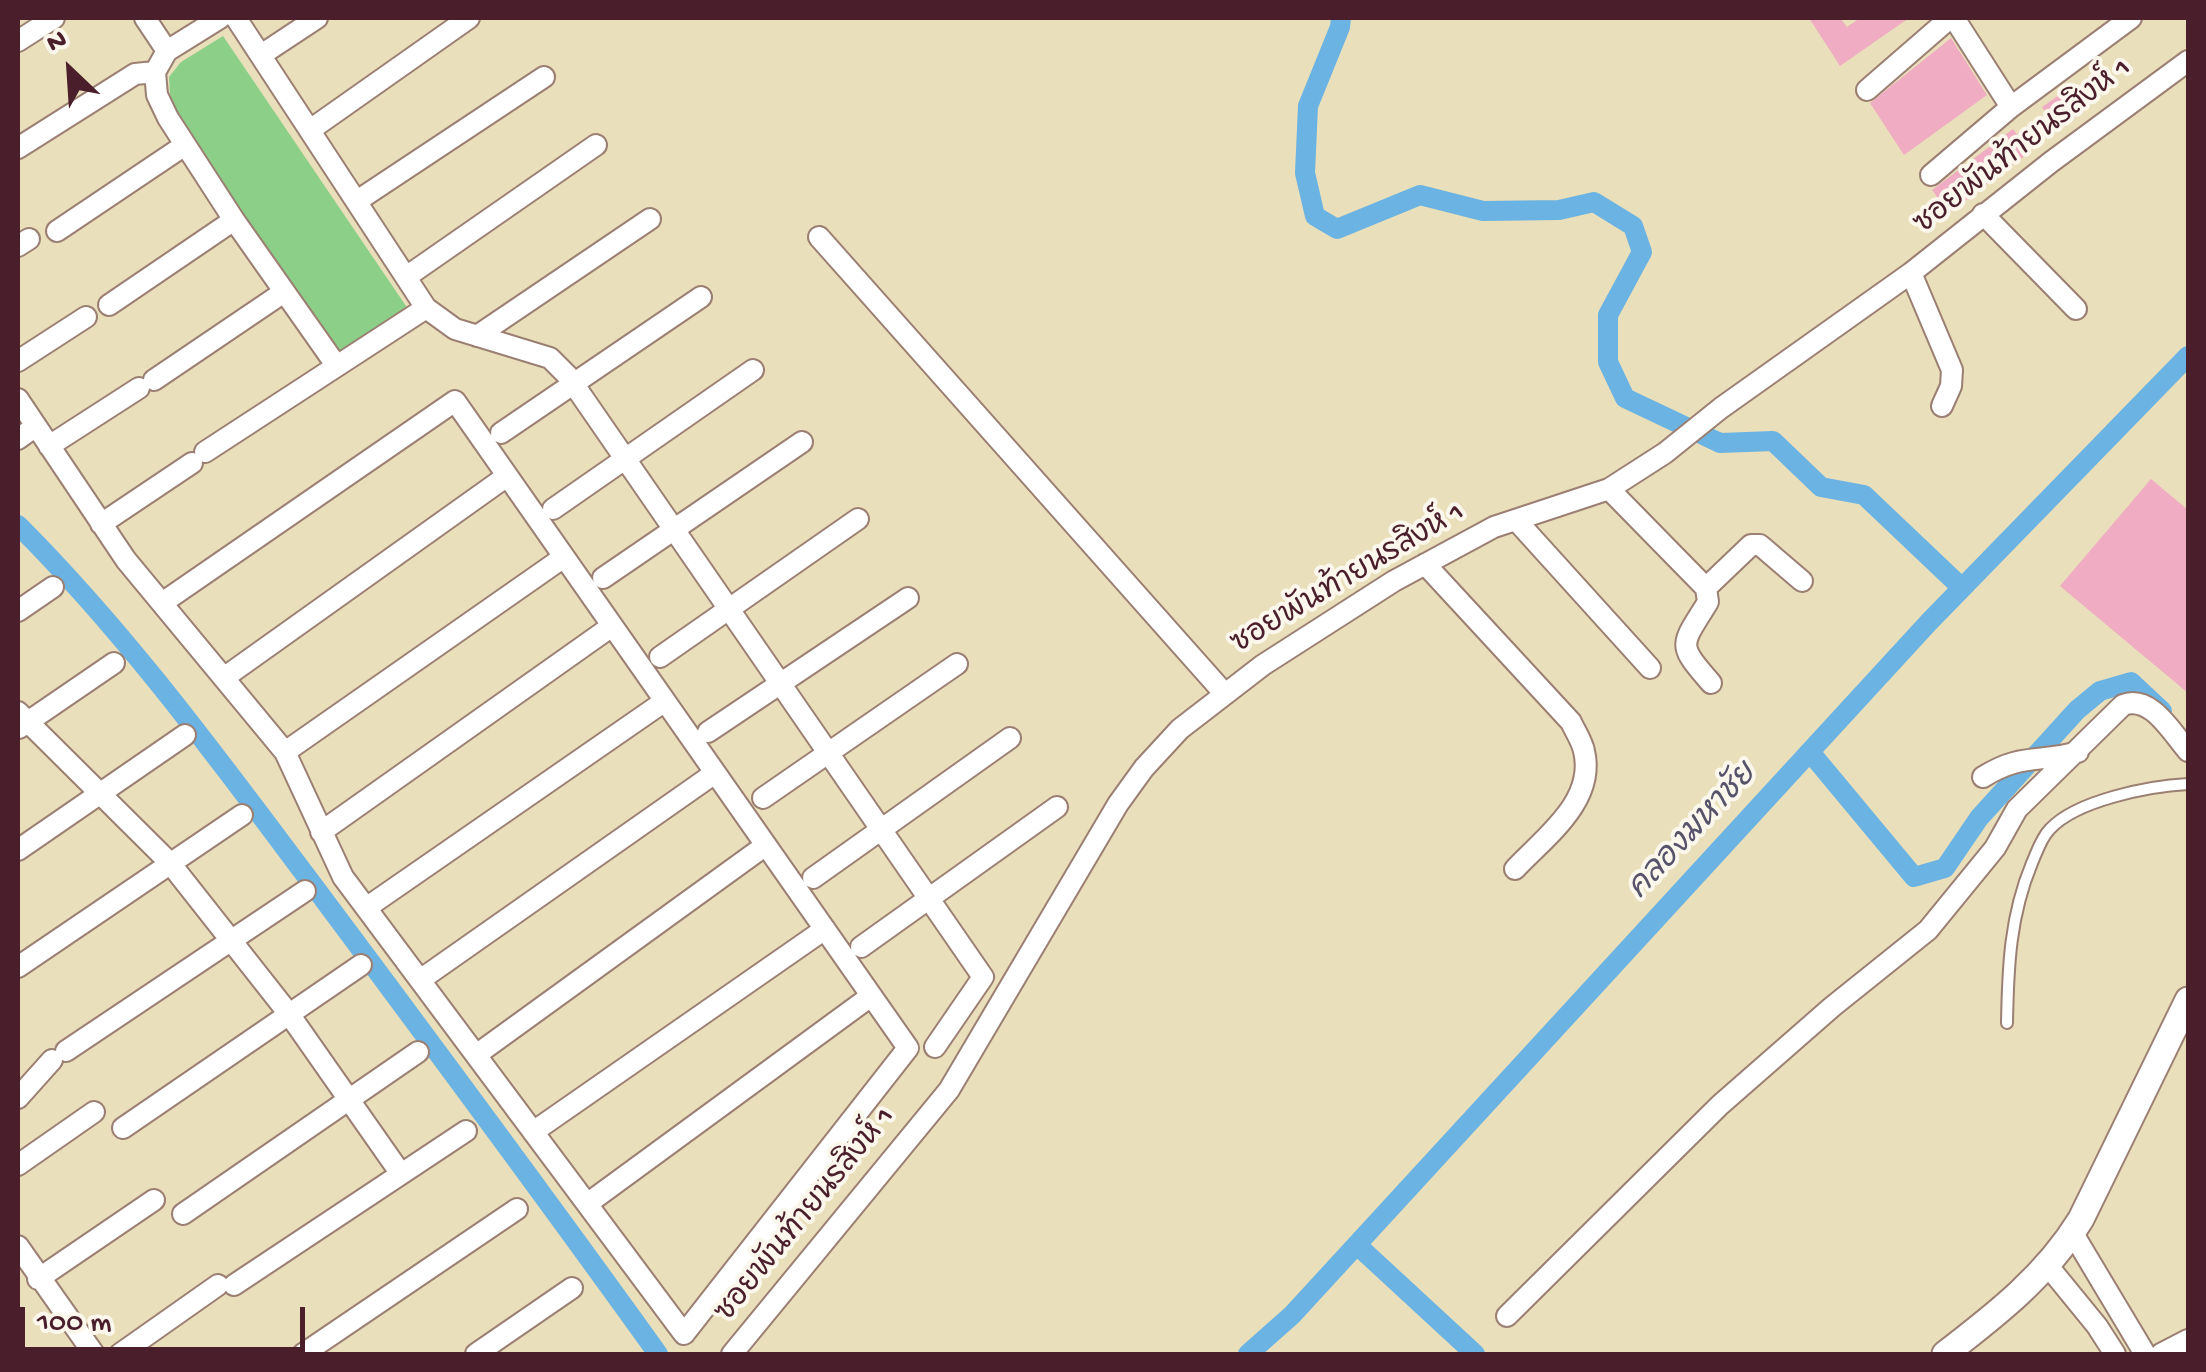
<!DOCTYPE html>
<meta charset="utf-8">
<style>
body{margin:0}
#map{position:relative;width:2206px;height:1372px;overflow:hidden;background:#e9dfba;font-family:"Gochi Hand",sans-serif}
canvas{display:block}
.frame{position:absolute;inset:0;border:20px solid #4a1f2b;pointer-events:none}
.north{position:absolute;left:20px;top:20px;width:100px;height:100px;-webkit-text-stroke:8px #fbf7ec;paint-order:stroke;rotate:335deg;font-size:28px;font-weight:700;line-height:40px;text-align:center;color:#4a1f2b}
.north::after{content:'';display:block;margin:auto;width:35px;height:45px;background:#4a1f2b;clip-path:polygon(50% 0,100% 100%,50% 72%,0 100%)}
.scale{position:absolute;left:20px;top:1307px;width:285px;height:45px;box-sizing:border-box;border:5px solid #4a1f2b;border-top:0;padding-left:12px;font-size:30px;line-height:35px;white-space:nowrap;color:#4a1f2b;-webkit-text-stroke:8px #fbf7ec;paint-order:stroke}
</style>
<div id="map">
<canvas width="2206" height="1372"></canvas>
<div class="frame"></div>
<div class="north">N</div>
<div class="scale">100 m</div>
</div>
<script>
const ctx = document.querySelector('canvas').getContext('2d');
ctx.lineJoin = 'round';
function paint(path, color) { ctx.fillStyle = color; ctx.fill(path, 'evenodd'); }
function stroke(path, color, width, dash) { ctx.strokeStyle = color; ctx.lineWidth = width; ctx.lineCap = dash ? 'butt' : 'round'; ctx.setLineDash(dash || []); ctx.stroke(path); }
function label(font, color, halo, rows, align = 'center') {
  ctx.font = font + ' "Gochi Hand","Playpen Sans Thai",sans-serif'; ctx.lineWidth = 8; ctx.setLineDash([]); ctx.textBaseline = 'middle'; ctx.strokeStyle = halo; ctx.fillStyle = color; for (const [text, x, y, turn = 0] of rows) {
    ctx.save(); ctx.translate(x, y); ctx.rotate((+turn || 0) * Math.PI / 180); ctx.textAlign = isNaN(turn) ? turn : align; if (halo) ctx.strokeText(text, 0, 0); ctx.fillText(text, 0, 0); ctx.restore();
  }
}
const green = new Path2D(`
 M 223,36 L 408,309 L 340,352 L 179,124 L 170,94 L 169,77 L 181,62 Z`);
const canal = new Path2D(`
 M 1341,18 L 1340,27 L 1308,106 L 1305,173 L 1315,216 L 1337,229 L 1420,195 L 1483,211 L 1559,210 L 1594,202 L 1633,226 L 1642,252 L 1608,315 L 1608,362 L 1625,398 L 1720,443 L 1773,441 L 1821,487 L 1864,495 L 1962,588
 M 18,525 C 129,636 221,763 316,889 C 431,1043 546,1198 658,1354
 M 1810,752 L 1914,877 L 1945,868 L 1979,818 L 2077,710 L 2100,691 L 2131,682 L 2162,711
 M 1357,1245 L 1475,1354
 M 1248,1354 L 1292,1315 L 1929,622 L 2188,356`);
const building = new Path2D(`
 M 1809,18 L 1840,18 L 1847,27 L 1860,18 L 1909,18 L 1840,66 Z
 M 1951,38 L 1987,95 L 1904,155 L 1870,103 Z
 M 2062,93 L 2078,115 L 2058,129 L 2042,107 Z
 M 2013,129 L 2030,152 L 1949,213 L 1932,190 Z
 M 2151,479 L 2188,510 L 2188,693 L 2060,586 Z`);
const service = new Path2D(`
 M 2007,1023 C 2008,966 2010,916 2032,863 C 2037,852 2041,838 2050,829 C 2077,800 2150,786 2188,784`);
const minor = new Path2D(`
 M 145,18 L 167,51
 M 220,18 L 167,51 L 155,72 L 157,95 L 168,118 L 234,220 L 336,365
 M 236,18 L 426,308 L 455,329 L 550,358 L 568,376 L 983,977 L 935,1047
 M 1954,18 L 2011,107
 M 18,41 L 54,18
 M 261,55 L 317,18
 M 1867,90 L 1950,18
 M 310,130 L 469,18
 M 18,148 L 135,74 L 155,72
 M 1931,175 L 2011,107 L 2131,18
 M 357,201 L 544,77
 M 1983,214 L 2076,309
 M 57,231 L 185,145
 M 819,237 L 1224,693
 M 18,246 L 29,239
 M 1911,273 L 1952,370 L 1951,386 L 1942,406
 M 406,277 L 596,145
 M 109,305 L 234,220
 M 477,336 L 650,219
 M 18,361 L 86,317
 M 154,380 L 284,292
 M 18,399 L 126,560 L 285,752 L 343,877 L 684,1334 L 908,1048 L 455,401 L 162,603
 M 501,433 L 701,297
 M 18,439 L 36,426
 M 49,446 L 139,388
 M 205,452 L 426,308
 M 1609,489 L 1706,588 L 1708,602 C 1681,646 1676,643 1711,683
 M 553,509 L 753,370
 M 1516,520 L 1650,668
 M 101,524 L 192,463
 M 1425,564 L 1571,722 C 1575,731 1582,741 1584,751 C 1596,801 1545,837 1515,869
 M 603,578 L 802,442
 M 1706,588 L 1751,545 L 1760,545 L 1802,581
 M 18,611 L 53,587
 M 660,657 L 858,519
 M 225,677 L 507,476
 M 18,712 L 170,863 L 289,1014 L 401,1174
 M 19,728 L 114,663
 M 708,732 L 908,598
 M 285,752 L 564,557
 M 1983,777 C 2021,753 2039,763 2078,752
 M 763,798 L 957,664
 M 321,832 L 612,626
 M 18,850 L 185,735
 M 813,878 L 1010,738
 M 366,908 L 665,701
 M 861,947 L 1057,807
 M 18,967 L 242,815
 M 420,980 L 715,773
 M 66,1051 L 305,891
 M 476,1055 L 766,845
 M 18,1098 L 52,1060
 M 123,1128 L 361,965
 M 533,1132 L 825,929
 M 18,1165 L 94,1112
 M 587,1204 L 871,996
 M 183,1214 L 418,1052
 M 2072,1232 L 2145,1354
 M 18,1246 L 94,1354
 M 2048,1266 L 2097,1326 L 2115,1354
 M 38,1279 L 154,1200
 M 234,1285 L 466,1131
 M 1507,1316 L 1720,1105 L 1832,1007 L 1928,930 L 1995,848 L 2017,809 L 2123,705 C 2151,694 2172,733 2188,751
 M 120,1354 L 218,1285
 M 303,1354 L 517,1209
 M 476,1354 L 572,1288
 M 732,1354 L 949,1090 L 1118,804 L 1144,768 L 1180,729 L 1263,665 L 1394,581 L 1494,527 L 1609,489 L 1665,453 L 1721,408 L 1911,273 L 2051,162 L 2188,61
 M 2161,1354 L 2188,1340`);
const tertiary = new Path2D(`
 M 1945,1354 C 1997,1314 2046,1276 2081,1219 L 2188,1000`);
const streetNames = [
 ["ซอยพันท้ายนรสิงห์ 1",2024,148,-38],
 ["ซอยพันท้ายนรสิงห์ 1",1349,580,-31],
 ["ซอยพันท้ายนรสิงห์ 1",807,1216,-51]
];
const waterNames = [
 ["คลองมหาชัย",1694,833,-47]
];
paint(green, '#8ccf88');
stroke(canal, '#6bb3e3', 20);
paint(building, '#efacc3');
stroke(service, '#9a7f72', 14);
stroke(minor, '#9a7f72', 24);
stroke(tertiary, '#9a7f72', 29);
stroke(service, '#fff', 10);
stroke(minor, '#fff', 20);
stroke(tertiary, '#fff', 25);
label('30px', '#4a1f2b', '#fbf7ec', streetNames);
label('italic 32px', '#56536b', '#fbf7ec', waterNames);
</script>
